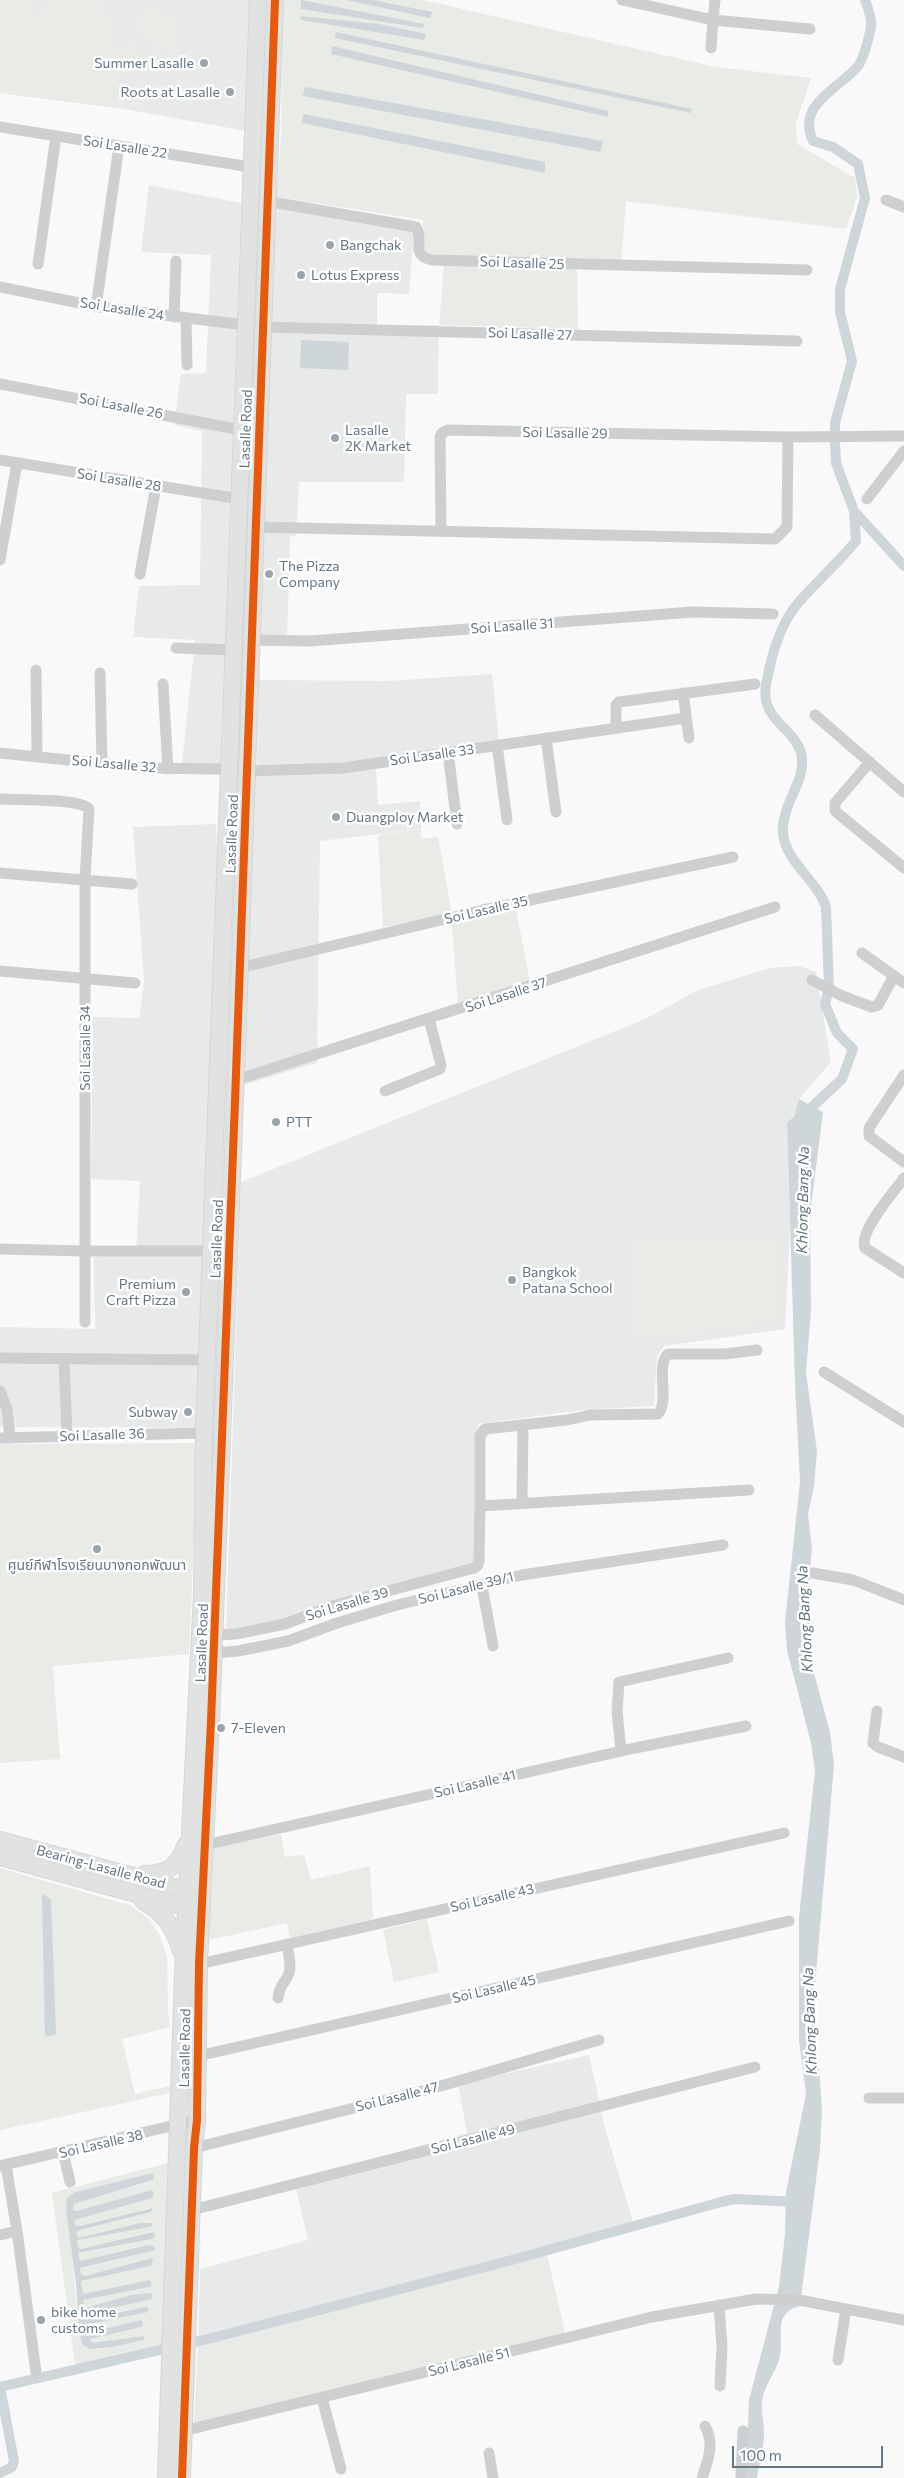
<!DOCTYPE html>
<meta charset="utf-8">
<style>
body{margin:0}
#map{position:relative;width:904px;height:2478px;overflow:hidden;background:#f9f9f9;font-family:Commissioner,sans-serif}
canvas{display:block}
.scale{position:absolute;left:732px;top:2446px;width:151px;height:22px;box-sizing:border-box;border:2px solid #657683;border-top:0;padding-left:6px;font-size:15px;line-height:18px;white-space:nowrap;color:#657683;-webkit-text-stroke:4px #fff;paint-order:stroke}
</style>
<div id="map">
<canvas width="904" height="2478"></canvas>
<div class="scale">100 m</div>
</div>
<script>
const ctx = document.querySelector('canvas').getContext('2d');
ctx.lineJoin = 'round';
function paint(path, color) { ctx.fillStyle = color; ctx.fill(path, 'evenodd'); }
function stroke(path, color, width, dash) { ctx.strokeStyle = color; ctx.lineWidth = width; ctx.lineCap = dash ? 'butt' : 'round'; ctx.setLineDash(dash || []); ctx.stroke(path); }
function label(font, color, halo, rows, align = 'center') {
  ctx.font = font + ' Commissioner,"Noto Sans Thai",sans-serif'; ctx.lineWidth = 5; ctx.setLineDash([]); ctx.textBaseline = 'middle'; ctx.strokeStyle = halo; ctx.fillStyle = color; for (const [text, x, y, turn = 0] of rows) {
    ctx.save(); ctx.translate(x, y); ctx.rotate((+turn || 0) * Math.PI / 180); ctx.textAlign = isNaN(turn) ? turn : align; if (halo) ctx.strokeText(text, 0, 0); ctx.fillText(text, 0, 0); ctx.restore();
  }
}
const built = new Path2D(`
 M 0,0 L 251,0 L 246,131 L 119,108 L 0,93 Z
 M 149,185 L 241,203 L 220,775 L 181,774 L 195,640 L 133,637 L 139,586 L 200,585 L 202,431 L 174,425 L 181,374 L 206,373 L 211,255 L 141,252 Z
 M 274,206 L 414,231 L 409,294 L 377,293 L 377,325 L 439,325 L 438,394 L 406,394 L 404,482 L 299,482 L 296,536 L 290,535 L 287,644 L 256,645 L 264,394 L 273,288 Z
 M 492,674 L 499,741 L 330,767 L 257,767 L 259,680 L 388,681 Z
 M 376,769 L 378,805 L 420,801 L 421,829 L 320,841 L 317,1063 L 244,1085 L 250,852 L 255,776 Z
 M 216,824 L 218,868 L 197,1428 L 0,1427 L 0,1327 L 95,1329 L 94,1257 L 136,1254 L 140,1181 L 91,1179 L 93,1017 L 139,1018 L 144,982 L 133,827 Z
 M 799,966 L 816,972 L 831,1062 L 799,1099 L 794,1117 L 787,1123 L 790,1230 L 785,1329 L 664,1346 L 657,1356 L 654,1406 L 582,1410 L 478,1424 L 476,1564 L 285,1621 L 226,1631 L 241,1182 L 645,1019 L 698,990 L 770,968 Z
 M 589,2055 L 605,2128 L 633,2222 L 198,2341 L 200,2269 L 308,2240 L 294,2180 L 467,2133 L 458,2084 Z`);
const green = new Path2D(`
 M 0,0 L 34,0 L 33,13 L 42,16 L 45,0 L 102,0 L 105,13 L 118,27 L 110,36 L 112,45 L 123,46 L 130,39 L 139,47 L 140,52 L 121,73 L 118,94 L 111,93 L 109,107 L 0,93 Z
 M 282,0 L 423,0 L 716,67 L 811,78 L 796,123 L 797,144 L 855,178 L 857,197 L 846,229 L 626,201 L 621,261 L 434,256 L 426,252 L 424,246 L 423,220 L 276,197 L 281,140 Z
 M 141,7 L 161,9 L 159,14 L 180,16 L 176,53 L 157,51 L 138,29 Z
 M 444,264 L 577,269 L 578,329 L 439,325 Z
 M 421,829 L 421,839 L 438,837 L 452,914 L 383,927 L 378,835 Z
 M 516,910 L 530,982 L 458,1005 L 452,924 Z
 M 635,1240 L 780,1241 L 779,1321 L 679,1335 L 631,1334 Z
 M 198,1443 L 189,1654 L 53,1666 L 60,1759 L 0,1763 L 0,1444 Z
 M 281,1834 L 285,1857 L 304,1855 L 311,1880 L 370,1866 L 373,1919 L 290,1938 L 287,1923 L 209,1940 L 214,1848 Z
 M 0,1868 L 132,1906 L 150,1920 L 160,1936 L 167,1957 L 168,2010 L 170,2027 L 122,2039 L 135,2094 L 170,2086 L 170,2093 L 0,2130 Z
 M 427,1919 L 439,1972 L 394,1982 L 383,1930 Z
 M 168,2163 L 163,2345 L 75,2365 L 52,2193 ZM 153,2173 L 149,2181 L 74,2204 L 73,2210 L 77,2211 L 80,2218 L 73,2220 L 75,2225 L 80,2226 L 139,2212 L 149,2207 L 151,2212 L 80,2230 L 76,2233 L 77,2238 L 140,2223 L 77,2240 L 77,2245 L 80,2249 L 148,2234 L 152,2239 L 78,2253 L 80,2261 L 149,2245 L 122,2258 L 80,2268 L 80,2274 L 85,2276 L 152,2259 L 151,2266 L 81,2281 L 83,2294 L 94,2297 L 83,2300 L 85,2308 L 131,2295 L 91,2313 L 92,2316 L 97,2317 L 145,2307 L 89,2324 L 86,2329 L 90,2332 L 140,2320 L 89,2338 L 92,2343 L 144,2340 L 113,2347 L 90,2349 L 79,2333 L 67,2198 L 75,2192 Z
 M 547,2254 L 565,2333 L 194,2425 L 198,2345 Z`);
const water = new Path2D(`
 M 301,0 L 424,24 L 423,28 L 301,9 Z
 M 346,0 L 373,0 L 432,12 L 430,18 Z
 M 300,16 L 379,24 L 426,34 L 424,40 L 301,20 Z
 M 336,32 L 692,109 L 691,113 L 335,38 Z
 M 332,46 L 608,111 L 608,117 L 331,54 Z
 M 305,87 L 603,141 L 600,152 L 303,96 Z
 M 303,114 L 545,162 L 545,173 L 302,123 Z
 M 301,340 L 349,342 L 348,370 L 300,368 Z
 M 799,1099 L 823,1112 L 810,1214 L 811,1310 L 806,1373 L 817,1451 L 814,1487 L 808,1514 L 812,1548 L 810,1569 L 811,1662 L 830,1732 L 834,1765 L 814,1997 L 822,2109 L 820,2149 L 800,2306 C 772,2313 784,2336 780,2356 C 777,2372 764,2384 762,2402 C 761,2412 764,2423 764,2433 C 764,2447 759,2464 757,2478 L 746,2478 L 749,2400 L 779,2286 L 785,2235 L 786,2192 L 806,2094 L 799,2040 L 799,1917 L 815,1771 L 811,1743 L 787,1650 L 785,1622 L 800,1482 L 795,1384 L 787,1122 L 794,1117 Z
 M 42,1894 L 51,1899 L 56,2034 L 45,2037 Z
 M 153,2173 L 154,2179 L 149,2181 L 74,2204 L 73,2210 L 77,2211 L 152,2190 L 154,2193 L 152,2198 L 74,2220 L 75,2225 L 80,2226 L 153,2208 L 151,2212 L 80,2230 L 76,2233 L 78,2238 L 140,2223 L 152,2223 L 152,2226 L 144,2228 L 77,2240 L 77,2245 L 80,2249 L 154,2232 L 155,2236 L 152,2239 L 78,2253 L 80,2261 L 149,2245 L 154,2246 L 155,2250 L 80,2268 L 81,2274 L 85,2276 L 152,2258 L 153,2261 L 151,2266 L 81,2281 L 83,2294 L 150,2280 L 152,2284 L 149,2287 L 83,2300 L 85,2308 L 131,2295 L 151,2293 L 152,2296 L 151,2299 L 91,2313 L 92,2316 L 97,2317 L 145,2307 L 149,2308 L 148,2312 L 89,2324 L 86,2329 L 91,2332 L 141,2320 L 143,2324 L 141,2327 L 90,2339 L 92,2343 L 144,2336 L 144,2340 L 113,2347 L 90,2349 L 83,2345 L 79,2333 L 76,2284 L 66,2209 L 67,2198 L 75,2192 Z`);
const canal = new Path2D(`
 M 854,511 L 904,566
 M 809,1119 L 812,1107 L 842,1079 L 853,1049 L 837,1033 L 825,1004 L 829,988 L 826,907 C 817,880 786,863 783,833 C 781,803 808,780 801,753 C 796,733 773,724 767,704 C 763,693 767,681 769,670 C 774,647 783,620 799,602 C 817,581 838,563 856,541 L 854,511 L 836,463 L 835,444 L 835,423 L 852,361 L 840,312 L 840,289 L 865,198 L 858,164 L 833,147 L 813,141 C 796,104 839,89 858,66 C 863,61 870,34 871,26 C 872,18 868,8 865,0
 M 0,2387 L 212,2338 L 508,2261 L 721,2202 L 735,2199 L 797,2202
 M 0,2387 L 14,2461 L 12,2467 L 0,2473`);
const street = new Path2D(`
 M 622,0 L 713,20 L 715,0
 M 711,48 L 713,20 L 810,29
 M 0,127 L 250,167
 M 886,200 L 904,207
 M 266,201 L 416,227 C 425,241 409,255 432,260 L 807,270
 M 38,264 L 56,136
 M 0,287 L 99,307 L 245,325
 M 96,307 L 119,146
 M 174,317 L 176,261
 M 186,319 L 187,365
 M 263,327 L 797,341
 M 0,384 L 241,430
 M 0,460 L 239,499
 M 867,499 L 904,451
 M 256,527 L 775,539 L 787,527 L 788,437
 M 441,531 L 440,437 L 442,433 L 448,430 L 788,437 L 904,436
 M 0,560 L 17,463
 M 140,574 L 156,486
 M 251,640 L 310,641 L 693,612 L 773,614
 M 176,648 L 233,650
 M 36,670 L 37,757
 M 100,673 L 102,764
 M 163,684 L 168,769
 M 683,693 L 689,738
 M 815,715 L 904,792
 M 616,728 L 616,705 L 619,702 L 755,684
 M 546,738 L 556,812
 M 497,745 L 507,820
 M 448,752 L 457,824
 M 0,753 L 145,768 L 228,769
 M 870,762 L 835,803 L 835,811 L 904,868
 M 246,771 L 343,768 L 686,718
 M 0,799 C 16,800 80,798 89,809 L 85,880 L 85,1251 L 211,1251
 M 0,873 L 132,884
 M 862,953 L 904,983
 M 239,968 L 483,910 L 733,857
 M 0,971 L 135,983
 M 812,980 L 842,996 L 872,1007 L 878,1005 L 894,976
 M 904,1075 L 869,1128 L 869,1136 L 904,1162
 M 236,1080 L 775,907
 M 385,1091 L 440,1069 L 441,1065 L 429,1019
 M 904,1178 C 894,1192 858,1232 865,1248 L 904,1273
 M 0,1249 L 85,1251 L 85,1322
 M 0,1358 L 207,1360
 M 64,1359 L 67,1436
 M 824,1372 L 904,1422
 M 0,1391 L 7,1409 L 10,1438
 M 0,1438 L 204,1433
 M 522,1503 L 523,1425
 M 480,1506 L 480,1436 L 485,1429 L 567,1420 L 590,1415 L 658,1414 C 670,1400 655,1366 668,1354 L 725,1354 L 757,1350
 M 813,1573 L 853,1580 L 904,1600
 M 482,1586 L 493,1646
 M 215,1635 L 236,1634 L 285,1624 L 332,1606 L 474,1568 L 478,1565 L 479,1560 L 480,1506 L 749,1490
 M 214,1653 L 238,1651 L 288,1641 L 337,1623 L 397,1605 L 522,1575 L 723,1545
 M 877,1711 L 873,1743 L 878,1747 L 904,1757
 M 621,1751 L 617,1711 L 619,1682 L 728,1658
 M 205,1845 L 635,1748 L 746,1726
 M 199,1964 L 784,1833
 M 278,1998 C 279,1984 286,1983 289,1973 C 292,1964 288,1953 287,1944
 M 198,2056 L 789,1921
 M 869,2098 L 904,2098
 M 194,2148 L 434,2088 L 599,2040
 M 63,2152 L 70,2182
 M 6,2165 L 17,2231 L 36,2372
 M 0,2166 L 197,2120
 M 192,2210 L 755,2067
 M 0,2235 L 17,2231
 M 719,2305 L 722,2347 L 720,2386
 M 838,2360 L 846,2309
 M 322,2398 L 341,2469
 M 183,2431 L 652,2317 L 756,2299 L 799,2300 L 904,2320
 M 489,2453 L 493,2478
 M 702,2478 C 708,2460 715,2444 705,2426
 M 741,2478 L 743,2431`);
const secondary = new Path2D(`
 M 0,1840 L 196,1893
 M 0,1857 L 195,1910
 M 144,1874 C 167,1874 178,1867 186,1844
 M 143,1901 C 165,1914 174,1928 181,1951
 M 166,2478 L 183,1974 L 202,1594 L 204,1433 L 258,0
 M 182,2478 L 194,2148 L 197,2120 L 199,1964 L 211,1721 L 235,1101 L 275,0`);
const cycleway = new Path2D(`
 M 182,2478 L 194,2148 L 197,2120 L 199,1964 L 211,1721 L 235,1101 L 275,0`);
const markers = [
 [204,63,5,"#99a4ac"],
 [230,92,5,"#99a4ac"],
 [330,245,5,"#99a4ac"],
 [301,275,5,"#99a4ac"],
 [335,438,5,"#99a4ac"],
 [269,574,5,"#99a4ac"],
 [336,817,5,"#99a4ac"],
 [276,1122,5,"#99a4ac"],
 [512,1280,5,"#99a4ac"],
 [186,1292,5,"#99a4ac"],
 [188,1412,5,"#99a4ac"],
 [97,1549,5,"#99a4ac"],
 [221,1728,5,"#99a4ac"],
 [41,2320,5,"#99a4ac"]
];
const poiNames = [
 ["Summer Lasalle",194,63,"right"],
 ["Roots at Lasalle",220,92,"right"],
 ["Bangchak",340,245],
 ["Lotus Express",311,275],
 ["Lasalle",345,430],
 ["2K Market",345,446],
 ["The Pizza",279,566],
 ["Company",279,582],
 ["Duangploy Market",346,817],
 ["PTT",286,1122],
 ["Bangkok",522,1272],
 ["Patana School",522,1288],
 ["Premium",176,1284,"right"],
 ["Craft Pizza",176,1300,"right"],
 ["Subway",178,1412,"right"],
 ["ศูนย์กีฬาโรงเรียนบางกอกพัฒนา",97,1565,"center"],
 ["7-Eleven",231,1728],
 ["bike home",51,2312],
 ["customs",51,2328]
];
const streetNames = [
 ["Soi Lasalle 22",125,147,9],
 ["Soi Lasalle 25",522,263,2],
 ["Soi Lasalle 24",122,309,9],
 ["Soi Lasalle 27",530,334,2],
 ["Soi Lasalle 26",121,406,11],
 ["Lasalle Road",246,429,-88],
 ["Soi Lasalle 29",565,433,1],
 ["Soi Lasalle 28",119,480,9],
 ["Soi Lasalle 31",512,626,-4],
 ["Soi Lasalle 33",432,755,-8],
 ["Soi Lasalle 32",114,764,5],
 ["Lasalle Road",232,834,-88],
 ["Soi Lasalle 35",486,910,-13],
 ["Soi Lasalle 37",506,995,-18],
 ["Soi Lasalle 34",85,1048,-90],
 ["Lasalle Road",217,1239,-88],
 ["Soi Lasalle 36",102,1435,-2],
 ["Soi Lasalle 39/1",466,1588,-14],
 ["Soi Lasalle 39",347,1604,-17],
 ["Lasalle Road",202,1643,-88],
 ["Soi Lasalle 41",475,1784,-13],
 ["Bearing-Lasalle Road",101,1867,15],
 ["Soi Lasalle 43",492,1898,-13],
 ["Soi Lasalle 45",494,1989,-13],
 ["Lasalle Road",185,2048,-89],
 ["Soi Lasalle 47",397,2097,-14],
 ["Soi Lasalle 49",473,2139,-14],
 ["Soi Lasalle 38",101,2144,-13],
 ["Soi Lasalle 51",469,2362,-14]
];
const waterNames = [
 ["Khlong Bang Na",803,1200,-89],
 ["Khlong Bang Na",805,1619,-93],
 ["Khlong Bang Na",810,2021,-92]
];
paint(built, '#e8e9e9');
paint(green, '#e8ebe6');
paint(water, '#ced6d9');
stroke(canal, '#ced6d9', 10);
stroke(secondary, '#d5d6d7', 18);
stroke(street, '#cecfd0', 11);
stroke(secondary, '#e1e2e2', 16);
stroke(cycleway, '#e8590c', 8);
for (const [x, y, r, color] of markers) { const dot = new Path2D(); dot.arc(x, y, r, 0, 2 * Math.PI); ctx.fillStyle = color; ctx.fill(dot); stroke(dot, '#fff', 2); }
label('14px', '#657683', '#fff', poiNames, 'left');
label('14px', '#657683', '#fff', streetNames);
label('italic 15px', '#60757c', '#fff', waterNames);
</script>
